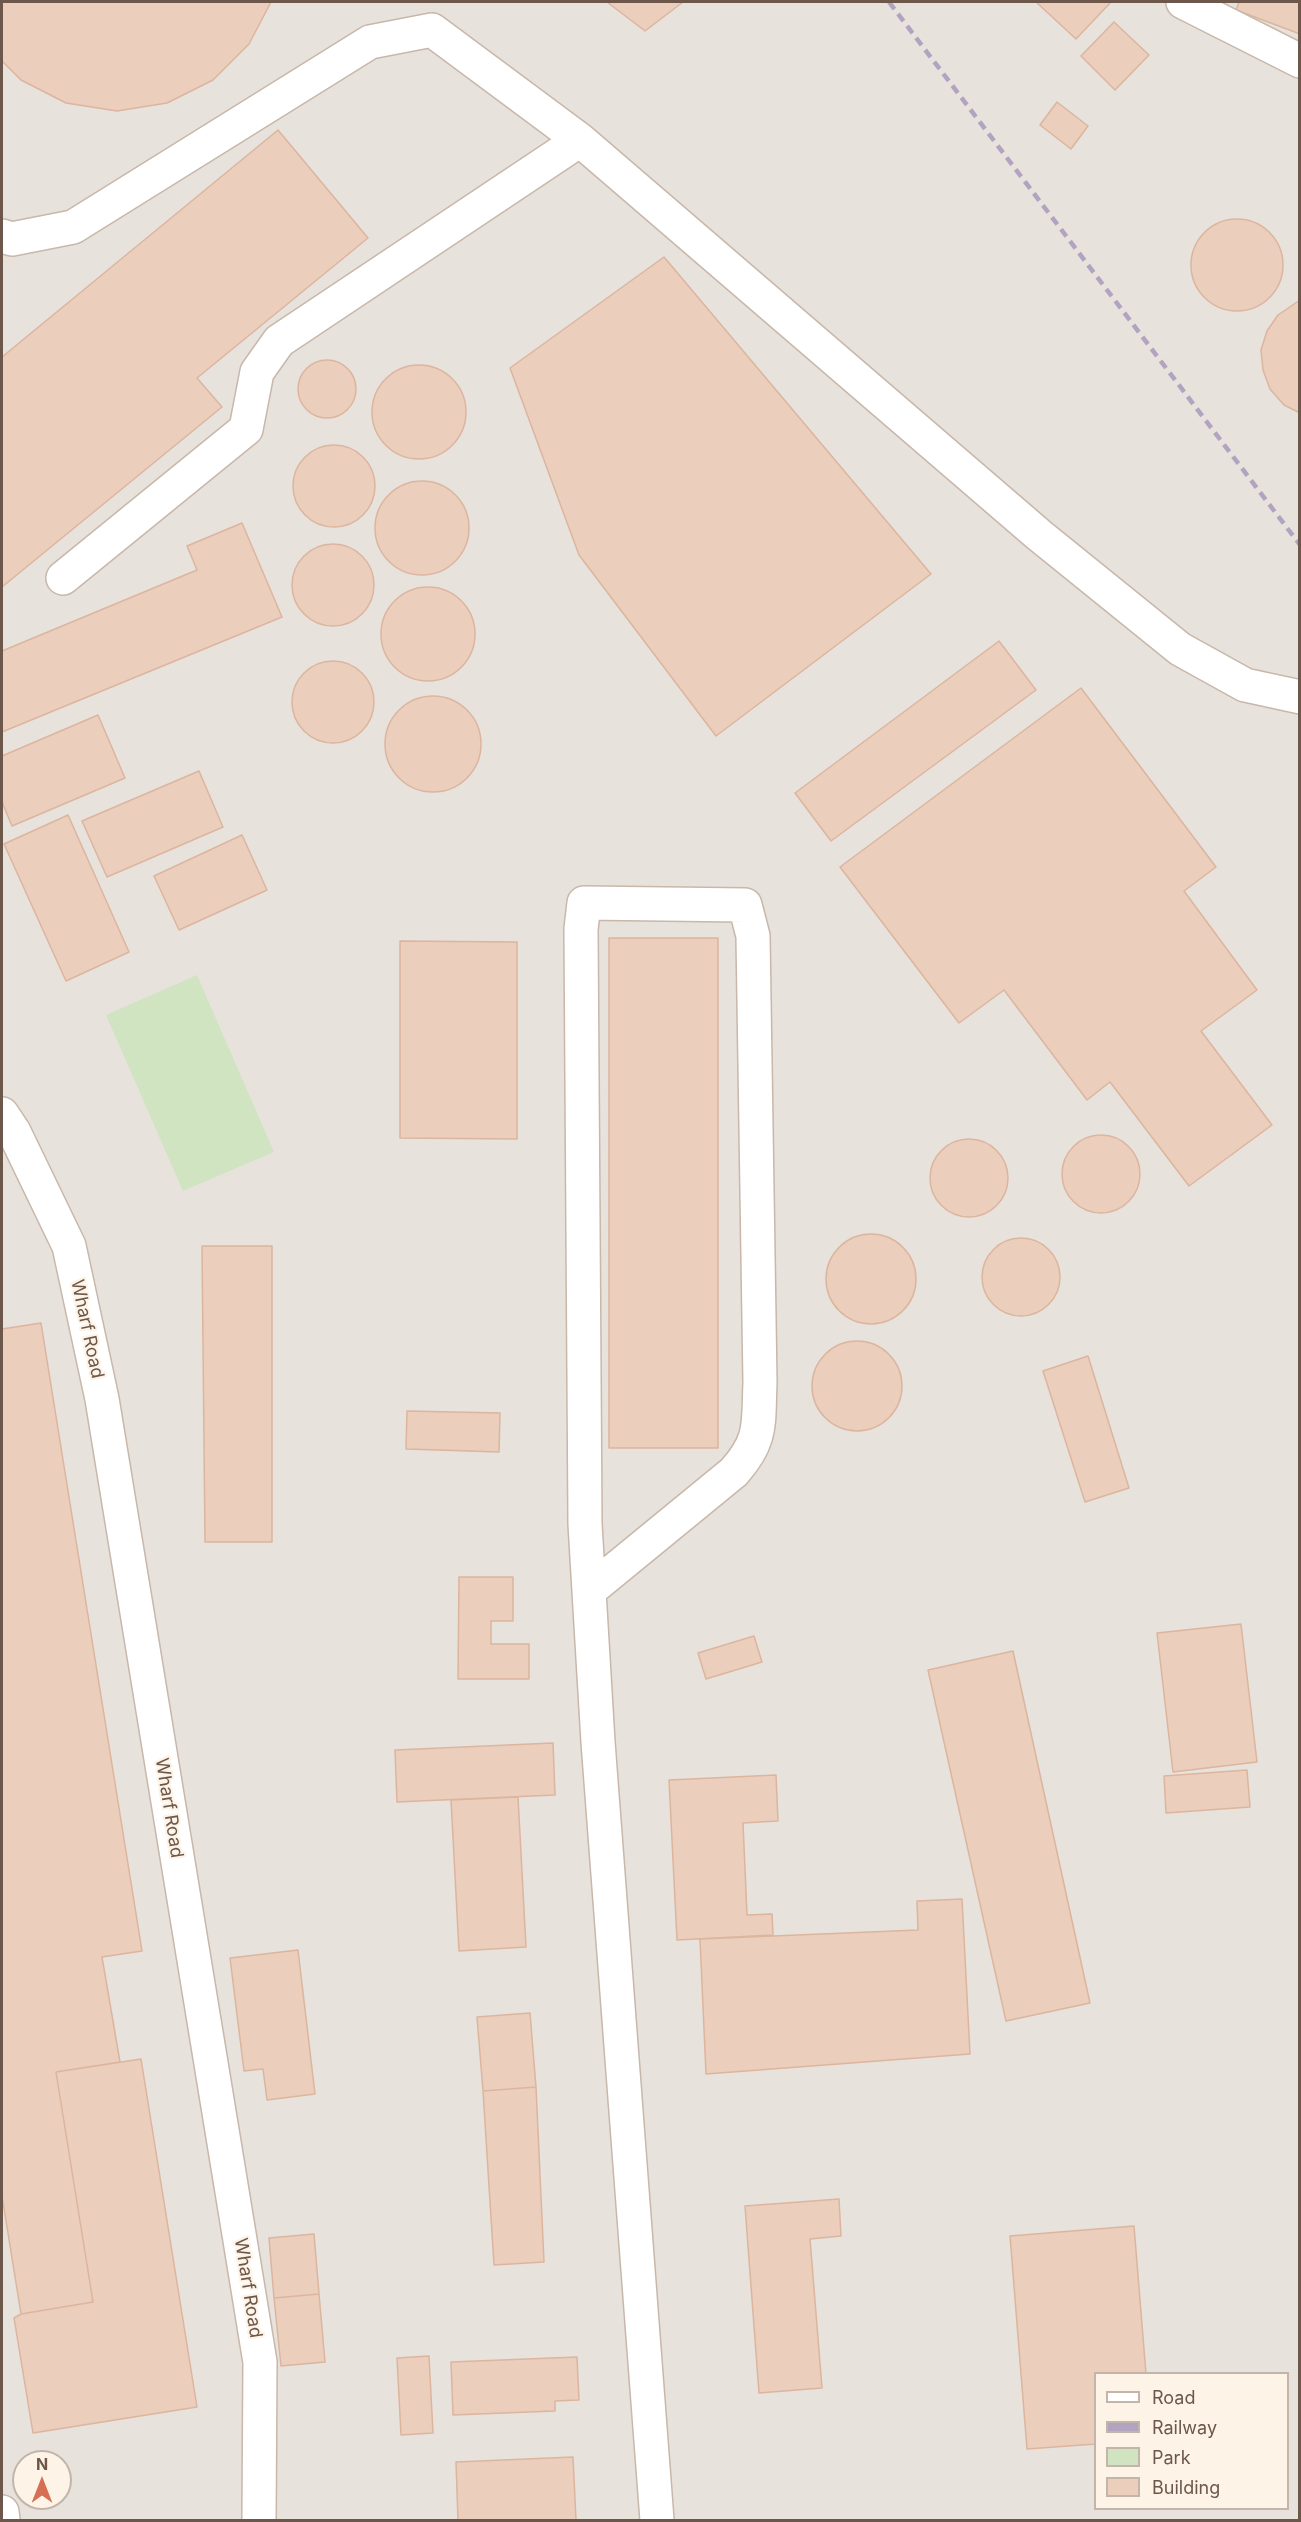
<!DOCTYPE html>
<style>
body{margin:0}
#map{position:relative;width:1301px;height:2522px;overflow:hidden;background:#f9f0e2;font-family:Inter,sans-serif}
canvas{display:block}
.frame{position:absolute;inset:0;border:3px solid #6d574b;pointer-events:none}
.legend{position:absolute;left:1094px;top:2372px;width:195px;height:138px;box-sizing:border-box;background:#fdf4e7;border:2px solid #c3b5a9;margin:0;padding:8px 10px;list-style:none;font-size:18px;color:#6d574b}
.legend li{display:flex;align-items:center;gap:12px;height:30px}
.legend b{width:30px;border:2px solid #c3b5a9}
.north{position:absolute;left:12px;top:2450px;width:60px;height:60px;box-sizing:border-box;background:#fdf4e7;border:2px solid #c3b5a9;border-radius:50%;rotate:0deg;font-size:16px;font-weight:700;line-height:24px;text-align:center;color:#6d574b}
.north::after{content:'';display:block;margin:auto;width:21px;height:27px;background:#d66f53;clip-path:polygon(50% 0,100% 100%,50% 72%,0 100%)}
</style>
<div id="map">
<canvas width="1301" height="2522"></canvas>
<div class="frame"></div>
<ul class="legend">
<li><b style="height:8px;background:#fff"></b>Road</li>
<li><b style="height:8px;background:#b2a3c0"></b>Railway</li>
<li><b style="height:16px;background:#d0e4c2"></b>Park</li>
<li><b style="height:16px;background:#ebcebc"></b>Building</li>
</ul>
<div class="north">N</div>
</div>
<script>
const ctx = document.querySelector('canvas').getContext('2d');
ctx.lineJoin = 'round';
function paint(path, color) { ctx.fillStyle = color; ctx.fill(path, 'evenodd'); }
function stroke(path, color, width, dash) { ctx.strokeStyle = color; ctx.lineWidth = width; ctx.lineCap = dash ? 'butt' : 'round'; ctx.setLineDash(dash || []); ctx.stroke(path); }
function label(font, color, halo, rows, align = 'center') {
  ctx.font = font + ' Inter,sans-serif'; ctx.lineWidth = 4.5; ctx.setLineDash([]); ctx.textBaseline = 'middle'; ctx.strokeStyle = halo; ctx.fillStyle = color; for (const [text, x, y, turn = 0] of rows) {
    ctx.save(); ctx.translate(x, y); ctx.rotate((+turn || 0) * Math.PI / 180); ctx.textAlign = isNaN(turn) ? turn : align; if (halo) ctx.strokeText(text, 0, 0); ctx.fillText(text, 0, 0); ctx.restore();
  }
}
const industrial = new Path2D(`
 M 2,2 L 1299,2 L 1299,2520 L 2,2520 ZM 1096,2374 L 1288,2374 L 1288,2508 L 1096,2508 ZM 24,2462 L 60,2462 L 60,2498 L 24,2498 Z`);
const green = new Path2D(`
 M 197,975 L 274,1152 L 183,1191 L 106,1015 Z`);
const building = new Path2D(`
 M 2,2 L 271,2 L 249,44 L 213,80 L 167,103 L 117,111 L 66,103 L 21,80 L 2,61 Z
 M 607,2 L 683,2 L 645,31 Z
 M 1036,2 L 1111,2 L 1076,39 Z
 M 1239,2 L 1300,2 L 1300,34 L 1236,10 Z
 M 1114,22 L 1149,55 L 1115,90 L 1081,56 Z
 M 1057,102 L 1088,126 L 1071,149 L 1040,125 Z
 M 278,130 L 368,238 L 197,378 L 222,407 L 2,587 L 2,357 Z
 M1191 265a46 46 0 1 1 92 0a46 46 0 1 1-92 0Z
 M 664,257 L 931,574 L 716,736 L 579,555 L 510,368 Z
 M 1300,300 L 1300,413 L 1284,405 L 1270,389 L 1263,370 L 1261,350 L 1267,331 L 1278,315 Z
 M298 389a29 29 0 1 1 58 0a29 29 0 1 1-58 0Z
 M372 412a47 47 0 1 1 94 0a47 47 0 1 1-94 0Z
 M293 486a41 41 0 1 1 82 0a41 41 0 1 1-82 0Z
 M375 528a47 47 0 1 1 94 0a47 47 0 1 1-94 0Z
 M 242,523 L 282,617 L 2,732 L 2,651 L 197,570 L 187,546 Z
 M292 585a41 41 0 1 1 82 0a41 41 0 1 1-82 0Z
 M381 634a47 47 0 1 1 94 0a47 47 0 1 1-94 0Z
 M 999,641 L 1036,690 L 831,841 L 795,793 Z
 M292 702a41 41 0 1 1 82 0a41 41 0 1 1-82 0Z
 M 1081,688 L 1216,867 L 1184,891 L 1257,990 L 1201,1031 L 1272,1125 L 1189,1186 L 1110,1082 L 1087,1100 L 1004,990 L 959,1023 L 840,867 Z
 M385 744a48 48 0 1 1 96 0a48 48 0 1 1-96 0Z
 M 98,715 L 125,778 L 12,826 L 2,802 L 2,756 Z
 M 199,771 L 223,827 L 107,877 L 82,821 Z
 M 68,815 L 129,952 L 66,981 L 4,844 Z
 M 242,835 L 267,890 L 179,930 L 154,876 Z
 M 609,938 L 718,938 L 718,1448 L 609,1448 Z
 M 400,941 L 517,942 L 517,1139 L 400,1138 Z
 M1062 1174a39 39 0 1 1 78 0a39 39 0 1 1-78 0Z
 M930 1178a39 39 0 1 1 78 0a39 39 0 1 1-78 0Z
 M826 1279a45 45 0 1 1 90 0a45 45 0 1 1-90 0Z
 M982 1277a39 39 0 1 1 78 0a39 39 0 1 1-78 0Z
 M 202,1246 L 272,1246 L 272,1542 L 205,1542 Z
 M 41,1323 L 142,1951 L 102,1957 L 120,2062 L 56,2072 L 93,2302 L 21,2314 L 2,2196 L 2,1329 Z
 M812 1386a45 45 0 1 1 90 0a45 45 0 1 1-90 0Z
 M 1088,1356 L 1129,1488 L 1085,1502 L 1043,1371 Z
 M 407,1411 L 500,1413 L 499,1452 L 406,1449 Z
 M 459,1577 L 513,1577 L 513,1621 L 491,1621 L 491,1644 L 529,1644 L 529,1679 L 458,1679 Z
 M 1241,1624 L 1257,1762 L 1173,1772 L 1157,1633 Z
 M 754,1636 L 762,1662 L 706,1679 L 698,1653 Z
 M 1013,1651 L 1090,2003 L 1006,2021 L 928,1670 Z
 M 553,1743 L 555,1795 L 397,1802 L 395,1750 Z
 M 1247,1770 L 1250,1807 L 1166,1813 L 1164,1776 Z
 M 776,1775 L 778,1821 L 743,1823 L 747,1915 L 772,1914 L 773,1935 L 677,1940 L 669,1780 Z
 M 518,1797 L 526,1947 L 459,1951 L 451,1800 Z
 M 962,1899 L 970,2054 L 706,2074 L 700,1939 L 918,1930 L 917,1901 Z
 M 298,1950 L 315,2094 L 267,2100 L 263,2069 L 244,2071 L 230,1958 Z
 M 530,2013 L 536,2087 L 483,2091 L 477,2017 Z
 M 141,2059 L 197,2407 L 33,2433 L 14,2318 L 21,2314 L 93,2302 L 56,2072 Z
 M 536,2087 L 544,2262 L 494,2265 L 483,2091 Z
 M 839,2199 L 841,2236 L 810,2239 L 822,2388 L 759,2393 L 745,2206 Z
 M 1134,2226 L 1146,2374 L 1096,2374 L 1096,2444 L 1027,2449 L 1010,2236 Z
 M 314,2234 L 319,2294 L 274,2298 L 269,2238 Z
 M 319,2294 L 325,2362 L 281,2366 L 274,2298 Z
 M 429,2356 L 433,2433 L 401,2435 L 397,2358 Z
 M 577,2357 L 579,2400 L 555,2401 L 555,2411 L 453,2415 L 451,2362 Z
 M 573,2457 L 576,2520 L 458,2520 L 456,2462 Z`);
const minor = new Path2D(`
 M 1183,2 L 1300,61
 M 2,236 L 12,239 L 73,227 L 370,42 L 432,30 L 580,140 L 1039,535 L 1180,649 L 1245,685 L 1300,697
 M 63,578 L 246,429 L 257,372 L 279,341 L 580,140
 M 2,1114 L 14,1132 L 69,1246 L 102,1399 L 260,2362 L 259,2520
 M 590,1590 L 734,1472 C 763,1439 758,1424 760,1383 L 753,936 L 745,905 L 584,903 L 581,929 L 585,1524 L 598,1742 L 657,2520
 M 2,2512 L 3,2520`);
const rail = new Path2D(`
 M 889,2 L 1300,545`);
const streetNames = [
 ["Wharf Road",87,1329,78],
 ["Wharf Road",169,1808,81],
 ["Wharf Road",248,2288,81]
];
paint(industrial, '#e8e2dc');
paint(green, '#d0e4c2');
paint(building, '#ebcebc');
stroke(building, '#dcb59f', 1.5);
stroke(minor, '#c8b7aa', 36);
stroke(minor, '#fff', 33);
stroke(rail, '#b2a3c0', 4.5, [9, 6]);
label('18px', '#6d574b', '#fdf4e7', streetNames);
</script>
